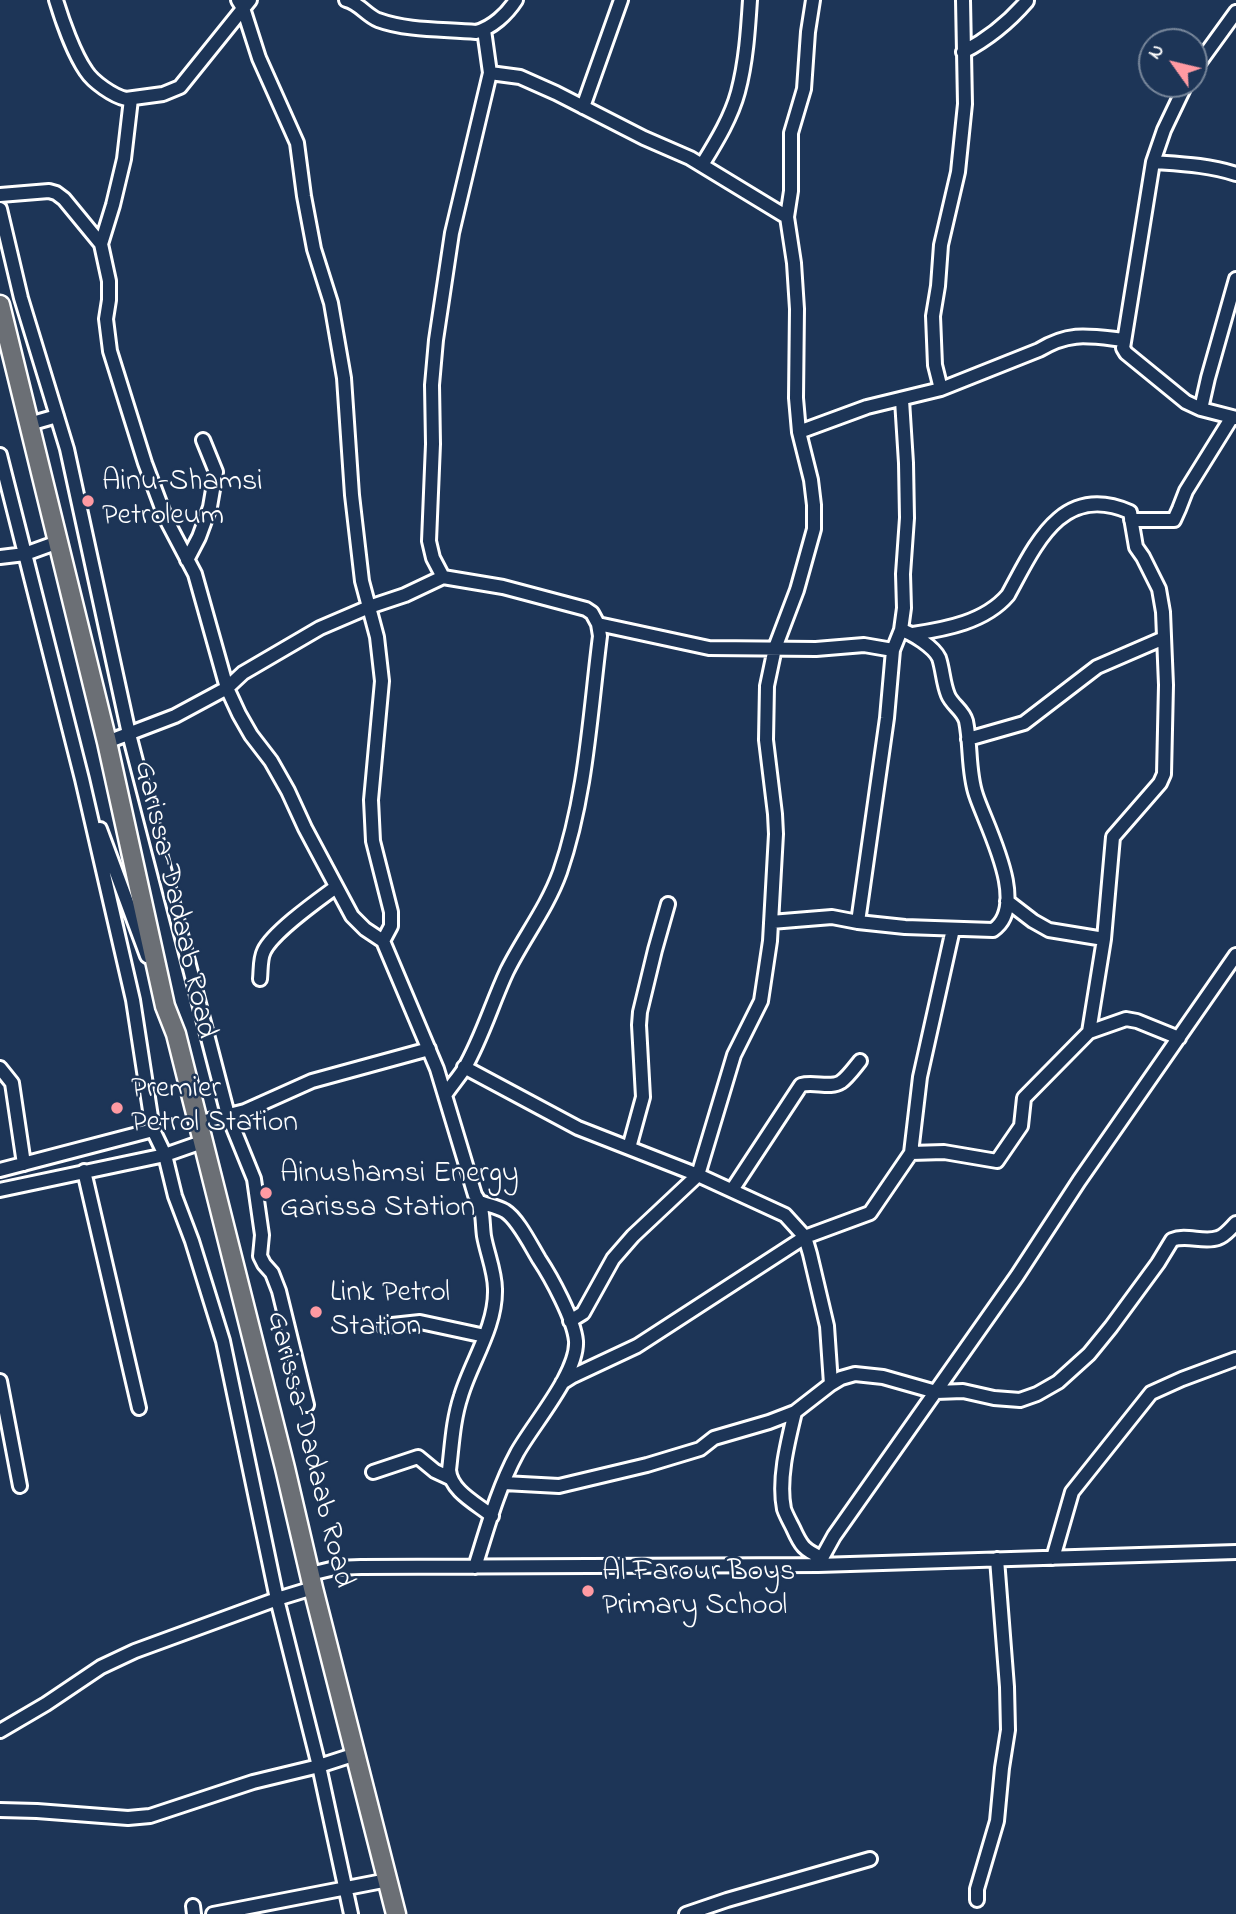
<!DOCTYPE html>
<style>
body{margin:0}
#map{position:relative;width:1236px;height:1914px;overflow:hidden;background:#1d3557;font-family:"Indie Flower",sans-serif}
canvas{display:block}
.north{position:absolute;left:1138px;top:28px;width:70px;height:70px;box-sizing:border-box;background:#1d3557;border:2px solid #77869a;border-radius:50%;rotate:304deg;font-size:19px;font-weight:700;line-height:28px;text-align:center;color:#fff}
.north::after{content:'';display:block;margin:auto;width:24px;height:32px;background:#ff9aa2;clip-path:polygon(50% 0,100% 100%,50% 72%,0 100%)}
</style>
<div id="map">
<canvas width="1236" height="1914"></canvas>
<div class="north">N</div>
</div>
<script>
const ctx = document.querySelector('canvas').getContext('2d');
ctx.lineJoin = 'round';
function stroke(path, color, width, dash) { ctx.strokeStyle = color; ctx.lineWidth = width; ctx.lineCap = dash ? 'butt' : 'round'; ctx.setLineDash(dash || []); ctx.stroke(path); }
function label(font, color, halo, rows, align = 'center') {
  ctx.font = font + ' "Indie Flower",sans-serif'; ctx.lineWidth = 5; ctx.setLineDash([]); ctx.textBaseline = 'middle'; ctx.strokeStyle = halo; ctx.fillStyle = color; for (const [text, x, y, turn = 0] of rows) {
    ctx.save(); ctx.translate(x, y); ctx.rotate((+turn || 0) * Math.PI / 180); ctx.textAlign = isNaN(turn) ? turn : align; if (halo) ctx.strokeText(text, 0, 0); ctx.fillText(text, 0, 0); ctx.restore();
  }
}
const minor = new Path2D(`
 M 56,0 C 62,20 74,54 86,71 C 93,82 113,96 126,99 L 163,94 L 180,87 L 250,0
 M 238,0 L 243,8 L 259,58 L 297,143 L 304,196 L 314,249 L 331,303 L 344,378 L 352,495 L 362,581 L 377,637 L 382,681 L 371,800 L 373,841 L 391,912 L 391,926 L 383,941
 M 346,0 C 359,3 366,15 378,20 C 408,31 444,29 476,32 C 492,28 507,14 516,0
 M 963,52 C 988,39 1008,23 1027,1
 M 1194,70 L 1236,12
 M 490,73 L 520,77 L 556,93 L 644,138 L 690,158 L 787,217
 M 1186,84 L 1164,130 L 1153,162 L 1123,348 L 1126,353 L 1186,402 L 1201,409 L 1236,418
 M 583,107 L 621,0
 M 1153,162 C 1181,164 1209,165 1236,174
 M 702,165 C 716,142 731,118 738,92 C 746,62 748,31 750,0
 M 0,195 L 49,191 L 56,193 L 64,199 L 101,244 L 109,281 L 109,300 L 106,319 L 110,351 L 145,463 L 166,519 L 195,574 L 227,688 L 239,714 L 251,735 L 271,761 L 288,791 L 305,828 L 352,916 L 365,929 L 383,941 L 437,1069 L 475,1195 C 484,1207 482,1222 484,1236 C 487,1253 495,1272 495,1289 C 496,1327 471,1362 461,1396 C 453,1420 452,1445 449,1470 C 451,1491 476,1503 492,1516
 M 0,209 L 21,298 L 67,449 L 129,734 L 228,1115 L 254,1179 L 262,1235 L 260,1256 L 264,1264 L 272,1273 L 279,1291 L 307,1405
 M 101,244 L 113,205 L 124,159 L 131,99
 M 941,389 L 935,365 L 933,316 L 938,286 L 941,245 L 958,172 L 965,104 L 963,0
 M 1201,409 L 1208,378 L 1236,279
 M 29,424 L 57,416
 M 799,432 L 867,407 L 941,389 L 1039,350 C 1070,331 1089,336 1124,340
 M 0,455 L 82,779 L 133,1000 L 153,1130 L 165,1155 L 175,1196 L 192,1241 L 223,1341 L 277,1599 L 319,1766 L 351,1914
 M 1131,520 L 1174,520 L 1179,509 L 1186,491 L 1232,417
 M 0,557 L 25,554 L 58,542
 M 187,560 L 199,537 L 210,507 L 216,472 L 203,440
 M 443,577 L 433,558 L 429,541 L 433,444 L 432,385 L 436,340 L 452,233 L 490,73 L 484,30
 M 598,624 L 709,648 L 816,649 L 864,645 L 893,650
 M 968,739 L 1024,723 L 1097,667 L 1164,638
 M 107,742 L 175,716 L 227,688 L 243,673 L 320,628 L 369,607 L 405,595 L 443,577 L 503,587 L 586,609 L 592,613 L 598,624 L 600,636 C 590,715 586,797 560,872 C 547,908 524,937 507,971 C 492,1003 482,1038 464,1069 C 458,1078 451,1086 445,1095
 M 100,829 L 147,956
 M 1007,901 L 1033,921 L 1049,930 L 1104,939
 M 771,922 L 832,917 L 858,922 L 905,927 L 993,930 C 1030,905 986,826 976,795 C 968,772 971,745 966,721 C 963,710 952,705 948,695 C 943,683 943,670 939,658 C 934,647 912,633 901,630
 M 858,922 L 887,718 L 893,650 L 901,630 L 904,608 L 903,574 L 907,518 L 906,463 L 902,400
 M 260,979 C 261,969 260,959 264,951 C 273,932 317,901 336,887
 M 1089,1032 L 1126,1019 L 1137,1021 L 1179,1038
 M 464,1067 L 578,1128 L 698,1175 L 785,1215 L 805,1237 L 810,1254 L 827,1326 L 831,1384
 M 0,1068 L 12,1083 L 24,1164
 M 197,1123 L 245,1111 L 312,1081 L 429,1049
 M 629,1148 L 643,1097 L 639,1025 L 640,1012 L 655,950 L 668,904
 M 911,1153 L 920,1077 L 953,929
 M 0,1170 L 153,1130
 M 84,1171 L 139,1408
 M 0,1190 L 165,1155 L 202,1142
 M 732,1190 L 801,1085 C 814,1081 830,1089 841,1082 C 848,1077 855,1067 860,1061
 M 570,1321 L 583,1313 L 613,1259 L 633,1236 L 698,1175 L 734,1055 L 761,1001 L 770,941 L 776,834 L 775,814 L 766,740 L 767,686 L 775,648 L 797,590 L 814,529 L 814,505 L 811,480 L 799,432 L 796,398 L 797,309 L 794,263 L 787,217 L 791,191 L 791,133 L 804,89 L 808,32 L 813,0
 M 383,1326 L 420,1322 L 485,1336
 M 0,1381 L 20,1486
 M 562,1383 L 573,1376 L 637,1346 L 805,1237 L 870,1213 L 911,1153 L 944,1152 L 997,1161 L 1021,1126 L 1024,1098 L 1089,1032 L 1104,939 L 1113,837 L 1160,783 L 1164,774 L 1166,685 L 1163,612 L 1159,589 L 1143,557 L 1136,547 L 1130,512 C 1061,482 1035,546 1008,595 C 985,622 946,629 913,634
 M 795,1412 C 788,1441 778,1479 784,1509 C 786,1515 790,1522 793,1528 C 801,1546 804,1550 822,1558
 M 373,1472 L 418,1457 L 435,1471 L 450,1478
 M 504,1483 L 559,1486 L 647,1465 L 700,1449 L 714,1438 L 769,1422 L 795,1412 L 831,1384 L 841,1378 L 855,1374 L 883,1377 L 936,1392 L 963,1391 L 994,1398 L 1020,1400 L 1037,1394 L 1058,1382 L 1089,1354 L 1111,1327 L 1158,1263 L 1172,1240 C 1186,1234 1204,1243 1218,1238 C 1225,1236 1231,1228 1236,1223
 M 1053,1558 L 1072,1492 L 1151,1393 L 1182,1379 L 1236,1359
 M 818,1565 L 834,1536 L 1017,1276 L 1079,1181 L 1236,955
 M 475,1567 C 487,1529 498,1488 517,1453 C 533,1424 578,1373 576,1341 C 574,1319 551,1277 539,1259 C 531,1246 518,1219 505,1211 C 498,1207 488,1205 480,1202
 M 310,1574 L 335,1568 L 361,1567 L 818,1565 L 1236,1552
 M 0,1731 L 46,1704 L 101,1667 L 135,1651 L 277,1599 L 313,1588
 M 0,1810 L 37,1811 L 128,1818 L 150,1816 L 253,1782 L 319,1766 L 356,1754
 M 977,1900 L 977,1889 L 997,1821 L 1002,1768 L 1008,1730 L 1007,1687 L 997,1559
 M 193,1906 L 194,1914
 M 213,1914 L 388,1880
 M 686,1914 L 727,1900 L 870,1859`);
const highway = new Path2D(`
 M 0,305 L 107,742 L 165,1006 L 176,1034 L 285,1468 L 313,1588 L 396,1914`);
const markers = [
 [88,501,7,"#ff9aa2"],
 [117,1108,7,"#ff9aa2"],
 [266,1193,7,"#ff9aa2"],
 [316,1312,7,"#ff9aa2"],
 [588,1591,7,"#ff9aa2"]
];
const poiNames = [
 ["Ainu-Shamsi",102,484],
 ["Petroleum",102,518],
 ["Premier",131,1091],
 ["Petrol Station",131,1125],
 ["Ainushamsi Energy",280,1176],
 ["Garissa Station",280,1210],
 ["Link Petrol",330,1295],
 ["Station",330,1329],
 ["Al Farour Boys",602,1574],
 ["Primary School",602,1608]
];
const streetNames = [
 ["Garissa-Dadaab Road",173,900,77],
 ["Garissa-Dadaab Road",308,1450,76]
];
stroke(minor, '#fff', 18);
stroke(highway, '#fff', 23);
stroke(minor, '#1d3557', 12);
stroke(highway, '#6b6f75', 18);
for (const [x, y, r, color] of markers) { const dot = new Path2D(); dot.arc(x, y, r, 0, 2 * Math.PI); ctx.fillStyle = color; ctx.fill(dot); stroke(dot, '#1d3557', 2.5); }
label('30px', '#fff', '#1d3557', poiNames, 'left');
label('30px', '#fff', '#1d3557', streetNames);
</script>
